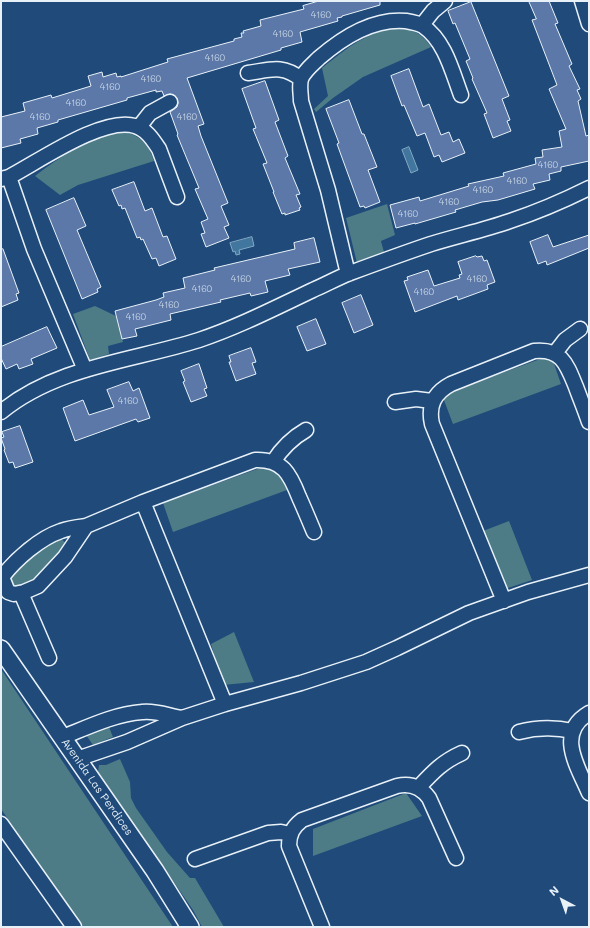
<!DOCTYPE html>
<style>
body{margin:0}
#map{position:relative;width:590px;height:928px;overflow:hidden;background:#1f4a7a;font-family:Mali,sans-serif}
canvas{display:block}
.frame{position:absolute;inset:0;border:2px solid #e8f1f8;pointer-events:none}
.north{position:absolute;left:542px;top:880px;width:40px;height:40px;-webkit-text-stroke:3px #1f4a7a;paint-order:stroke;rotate:319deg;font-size:11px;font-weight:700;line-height:16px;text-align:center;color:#e8f1f8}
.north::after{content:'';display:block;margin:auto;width:14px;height:18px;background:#e8f1f8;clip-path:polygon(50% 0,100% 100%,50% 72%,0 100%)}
</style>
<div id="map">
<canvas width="590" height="928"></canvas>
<div class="frame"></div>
<div class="north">N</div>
</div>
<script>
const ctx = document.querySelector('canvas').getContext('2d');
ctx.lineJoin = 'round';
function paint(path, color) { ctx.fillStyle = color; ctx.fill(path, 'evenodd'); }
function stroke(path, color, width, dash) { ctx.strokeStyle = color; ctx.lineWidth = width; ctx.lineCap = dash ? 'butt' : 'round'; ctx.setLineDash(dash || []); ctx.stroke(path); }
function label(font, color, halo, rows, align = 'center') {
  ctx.font = font + ' Mali,sans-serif'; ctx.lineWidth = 3.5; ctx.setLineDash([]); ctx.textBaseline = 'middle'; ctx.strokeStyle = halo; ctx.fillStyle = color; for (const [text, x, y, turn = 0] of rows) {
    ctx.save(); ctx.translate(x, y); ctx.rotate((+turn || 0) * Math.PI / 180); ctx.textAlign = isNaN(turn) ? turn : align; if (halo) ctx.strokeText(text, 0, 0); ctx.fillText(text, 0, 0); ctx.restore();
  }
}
const green = new Path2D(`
 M 401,27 C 415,30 423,35 431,47 L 363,77 L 333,98 L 316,112 L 314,109 L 328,96 L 322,68 C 347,48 367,31 401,27 Z
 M 117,132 C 136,131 149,143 154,161 L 78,185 L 60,195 L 35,176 C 59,157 87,140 117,132 Z
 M 387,204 L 395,235 L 381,241 L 385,256 L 357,263 L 346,218 Z
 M 95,306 L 116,316 L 123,342 L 108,346 L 109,354 L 90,360 L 73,314 Z
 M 551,355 L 561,384 L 453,424 L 442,395 Z
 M 260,468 C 276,469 281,477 287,490 L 173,532 L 163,503 Z
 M 509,521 L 532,580 L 505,589 L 483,531 Z
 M 60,538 L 67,544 L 50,569 L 20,589 L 12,586 L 9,577 L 35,553 Z
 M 234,632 L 254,682 L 223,685 L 211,644 Z
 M 1,669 L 173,927 L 83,927 L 1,809 Z
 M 107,722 L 113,737 L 93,745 L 86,735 Z
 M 120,759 L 130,782 L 131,798 L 136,808 L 167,852 L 190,878 L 195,878 L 224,927 L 202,927 L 193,910 L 98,772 L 99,765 L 106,765 Z
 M 406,793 L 422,816 L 313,856 L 313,829 Z`);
const water = new Path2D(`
 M 409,147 L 418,170 L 411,173 L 402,150 Z
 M 252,237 L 254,246 L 239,250 L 240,254 L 236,255 L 235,251 L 233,252 L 230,243 Z`);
const building = new Path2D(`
 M 319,1 L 380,1 L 380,5 L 342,16 L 342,17 L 337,18 L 338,21 L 300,32 L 302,42 L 281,48 L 281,50 L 187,78 L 204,124 L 198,126 L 201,136 L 228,203 L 221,206 L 229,225 L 224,227 L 229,238 L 206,247 L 201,234 L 205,233 L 201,222 L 208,219 L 195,189 L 199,188 L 177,135 L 178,134 L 170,112 L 177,107 L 178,103 L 177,98 L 174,95 L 170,94 L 164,96 L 162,91 L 156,92 L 156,90 L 127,98 L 127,100 L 58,120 L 58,122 L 37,128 L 38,134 L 20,139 L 21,143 L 1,148 L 1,117 L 25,111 L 23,103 L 51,95 L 52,98 L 91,86 L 88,76 L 102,72 L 103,77 L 116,73 L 117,77 L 121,76 L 121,77 L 168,62 L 167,59 L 234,41 L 234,39 L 242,37 L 241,33 L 244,33 L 243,31 L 261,26 L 260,20 L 304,9 L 303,6 Z
 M 529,1 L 549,1 L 558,23 L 555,24 L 572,64 L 569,66 L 580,89 L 577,90 L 581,99 L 578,101 L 586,136 L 589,135 L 589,161 L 561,167 L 561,171 L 549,174 L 550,180 L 533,184 L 535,189 L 498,200 L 482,202 L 455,210 L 456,212 L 415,224 L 415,223 L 396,228 L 390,205 L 419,197 L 420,201 L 469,186 L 468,184 L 504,176 L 503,173 L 536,164 L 535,158 L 543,157 L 542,150 L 562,147 L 559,131 L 566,129 L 549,89 L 557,85 L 532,20 L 536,19 Z
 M 471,2 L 509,96 L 502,99 L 510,120 L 507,121 L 511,131 L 493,138 L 484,114 L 487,113 L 472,79 L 473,78 L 466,61 L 470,59 L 455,23 L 453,24 L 448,11 Z
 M 409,69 L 423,107 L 429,104 L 441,135 L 449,132 L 453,142 L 459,139 L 465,153 L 442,162 L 439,155 L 434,157 L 425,133 L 417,136 L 404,105 L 402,106 L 391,76 Z
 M 265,81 L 279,120 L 275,122 L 288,156 L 285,158 L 300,194 L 296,195 L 301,207 L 299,208 L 300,210 L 285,215 L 285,213 L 282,214 L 273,192 L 274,192 L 263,164 L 267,163 L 253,129 L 256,128 L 242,89 Z
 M 349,100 L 362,134 L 364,134 L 377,167 L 368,170 L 380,202 L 365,208 L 364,206 L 360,207 L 337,144 L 339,143 L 326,109 Z
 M 134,182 L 145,211 L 152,208 L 163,237 L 167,236 L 176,259 L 159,266 L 156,258 L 152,259 L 143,239 L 141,240 L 140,237 L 137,238 L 125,208 L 122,209 L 121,205 L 119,206 L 112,190 Z
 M 74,198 L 86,226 L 77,230 L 101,287 L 97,289 L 98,292 L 82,299 L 46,210 Z
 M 548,235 L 553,247 L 589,235 L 589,248 L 547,265 L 546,261 L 538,264 L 530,242 Z
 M 314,238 L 320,262 L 288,269 L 290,275 L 265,281 L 268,292 L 251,296 L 250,293 L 220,300 L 221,302 L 170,314 L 171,320 L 135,329 L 137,336 L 122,339 L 115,311 L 156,300 L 164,297 L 163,293 L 185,288 L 183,278 L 215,270 L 214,268 L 295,249 L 294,243 Z
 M 3,249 L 19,293 L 16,294 L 18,300 L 1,307 L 1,250 Z
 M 476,256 L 477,257 L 482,256 L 484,261 L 487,260 L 495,282 L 487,285 L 488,289 L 458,300 L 457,296 L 415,312 L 404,281 L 408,280 L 407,277 L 428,270 L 434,286 L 460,278 L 459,275 L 462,274 L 458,262 Z
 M 361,295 L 373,325 L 354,333 L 342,303 Z
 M 316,319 L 326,344 L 307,351 L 297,327 Z
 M 47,327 L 57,348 L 31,359 L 33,364 L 19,369 L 17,364 L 6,369 L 1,358 L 1,347 Z
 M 251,348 L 256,362 L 252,363 L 256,374 L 236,381 L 229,362 L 231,362 L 229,356 Z
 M 199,364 L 207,388 L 204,389 L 207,396 L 191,402 L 183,382 L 185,381 L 181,371 Z
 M 129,382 L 133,391 L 139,388 L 150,418 L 138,422 L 136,419 L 75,441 L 63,408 L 83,400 L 89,415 L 114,407 L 107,390 Z
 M 20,426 L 33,462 L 15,468 L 13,462 L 9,463 L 4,450 L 5,449 L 1,438 L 4,437 L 2,432 Z`);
const minor = new Path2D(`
 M 582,1 L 589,24
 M 422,25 L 433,11 L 445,1
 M 248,73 C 270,70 282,64 301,79
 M 139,127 L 150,113 L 170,102
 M 9,177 L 34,249 L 85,370
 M 1,179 L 9,177 C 38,162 103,116 135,126 C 146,129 153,140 159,149 L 177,197
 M 348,274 L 328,190 L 301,101 C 301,94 299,86 301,79 C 304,71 313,64 319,58 C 342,38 374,18 406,21 C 412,22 418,23 423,26 C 445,41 452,71 461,95
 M 555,353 L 565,340 L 580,329
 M 395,402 L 416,399 L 432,401
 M 1,412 C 57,366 133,361 199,340 C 238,327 275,308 313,290 C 325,285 337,278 350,273 C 377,263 404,253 431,244 C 457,236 484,230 510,221 C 537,212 563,201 589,188
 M 273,462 C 282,448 292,438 306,430
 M 143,502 L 225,704
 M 86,526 C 78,527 69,528 61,531 C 40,538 16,559 2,577 L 8,592 L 14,594 L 24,592 L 38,586 L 65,557 L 86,526 L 143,502 L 255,460 C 283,459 290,474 299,497 C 304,508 309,520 314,532
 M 21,593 L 49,658
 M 504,601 L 432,424 C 428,406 434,393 451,384 L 534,351 C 562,348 567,365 576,387 C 580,398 585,410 589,422
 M 589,713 C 555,733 578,767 589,793
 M 519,732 C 538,727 554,727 573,731
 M 63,737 C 88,727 115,714 142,712 C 155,710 169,716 182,718
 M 77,759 L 127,742 L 182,718 L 225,704 L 301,683 L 366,662 L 397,648 L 469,613 L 528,592 L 589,575
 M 418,788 C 433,772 442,762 462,753
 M 1,824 L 74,927
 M 195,859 L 268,833 L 281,832 L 290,834
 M 322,927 L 289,846 C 289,834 293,827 302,820 L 397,786 C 410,783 421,787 429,798 L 456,858`);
const tertiary = new Path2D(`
 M 1,649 L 155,871 L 190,927`);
const numberNames = [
 ["4160",321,15],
 ["4160",283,34],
 ["4160",215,58],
 ["4160",151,79],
 ["4160",110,87],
 ["4160",76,103],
 ["4160",40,117],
 ["4160",187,117],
 ["4160",548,165],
 ["4160",517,181],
 ["4160",483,190],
 ["4160",449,202],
 ["4160",408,214],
 ["4160",241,279],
 ["4160",477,279],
 ["4160",202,289],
 ["4160",424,292],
 ["4160",169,305],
 ["4160",136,317],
 ["4160",128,401]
];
const streetNames = [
 ["Avenida Las Perdices",97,787,55]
];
paint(green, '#4d7c86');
paint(water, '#41779e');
stroke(water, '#84a8c2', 1);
paint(building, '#5b78a8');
stroke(building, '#e8f1f8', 1);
stroke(minor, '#e8f1f8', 17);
stroke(tertiary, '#e8f1f8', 20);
stroke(minor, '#1f4a7a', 14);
stroke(tertiary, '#1f4a7a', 17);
label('9px', '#c5d3e4', null, numberNames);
label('11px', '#e8f1f8', '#1f4a7a', streetNames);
</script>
